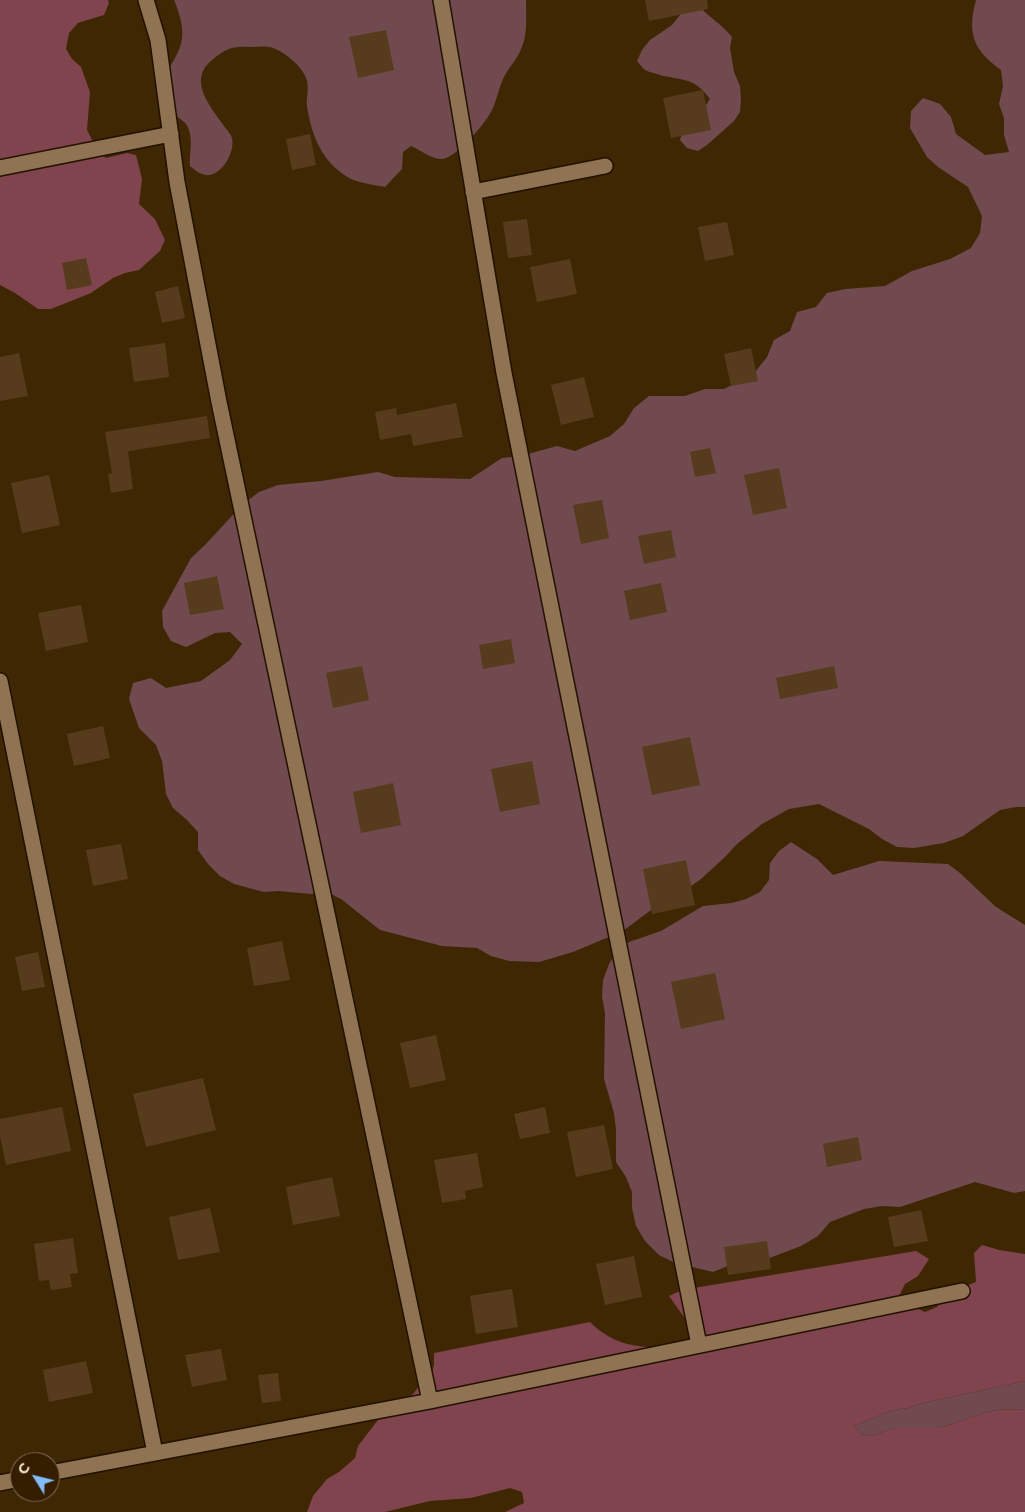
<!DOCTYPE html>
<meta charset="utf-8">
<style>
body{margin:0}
#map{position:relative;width:1025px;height:1512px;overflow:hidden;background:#3f2704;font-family:Montserrat,sans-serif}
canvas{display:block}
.north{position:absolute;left:10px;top:1452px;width:50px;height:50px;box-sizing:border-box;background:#351d00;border:1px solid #816d54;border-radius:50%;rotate:306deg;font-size:14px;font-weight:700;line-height:20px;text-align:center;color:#f4e4d2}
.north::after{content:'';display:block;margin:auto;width:18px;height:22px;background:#82bcfa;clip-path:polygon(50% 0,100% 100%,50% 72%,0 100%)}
</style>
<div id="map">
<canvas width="1025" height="1512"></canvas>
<div class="north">С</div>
</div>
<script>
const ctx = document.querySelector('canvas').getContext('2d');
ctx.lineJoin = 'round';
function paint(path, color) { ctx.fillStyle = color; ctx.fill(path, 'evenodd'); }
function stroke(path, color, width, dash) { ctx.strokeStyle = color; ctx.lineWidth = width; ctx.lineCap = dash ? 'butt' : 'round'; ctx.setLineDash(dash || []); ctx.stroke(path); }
const green = new Path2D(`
 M 174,0 L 526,0 C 526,16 528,35 521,49 C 517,60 508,68 503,79 C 499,88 497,98 493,108 C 487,122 458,156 443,159 C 432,160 421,150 411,146 L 403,152 L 402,169 L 385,187 C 374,185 361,183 351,179 C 323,164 312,137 307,107 C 306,99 309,89 307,81 C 304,67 282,49 269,47 C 263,46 256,47 250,47 C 231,46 226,49 212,60 C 187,80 210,106 224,126 C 226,129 231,134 232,138 C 235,151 224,172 210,175 C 202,176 196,171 190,166 C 189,155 193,141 189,130 C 186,120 179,120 173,113 C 167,107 163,93 159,84 C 180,50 191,41 174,0 Z
 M 976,0 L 1025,0 L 1025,807 L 1016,807 L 1000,810 L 963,836 L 944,843 L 914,848 L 897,847 L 882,839 L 869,829 L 819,804 L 789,809 L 762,824 L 737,844 L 725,857 L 701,879 L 674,898 L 659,904 L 623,931 L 573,952 L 539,962 L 509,961 L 491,956 L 477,948 L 442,946 L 380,930 L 341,899 L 327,892 L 311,894 L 278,891 L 264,892 L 234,884 L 220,876 L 208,864 L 198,850 L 198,832 L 187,820 L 173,808 L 166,794 L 162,761 L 156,745 L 139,728 L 129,699 L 133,683 L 151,678 L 166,688 L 201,681 L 230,660 L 242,644 L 230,632 L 215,633 L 186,647 L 171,641 L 163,627 L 162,611 L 191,558 L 205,545 L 242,505 L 259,492 L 278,485 L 321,481 L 378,472 L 395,477 L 470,479 L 502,458 L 521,456 L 557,446 L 575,451 L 610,436 L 624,424 L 634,408 L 649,396 L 685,396 L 705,389 L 724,389 L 740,381 L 756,371 L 767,357 L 774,340 L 790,331 L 797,312 L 816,307 L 827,293 L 845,289 L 885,286 L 912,271 L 950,259 L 971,248 L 980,233 L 982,216 L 968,187 L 938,167 L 927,157 L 910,128 L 911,111 L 923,98 L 940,104 L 951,117 L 956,134 L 985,155 L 1009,152 L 1004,135 L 1004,118 L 999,104 L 1003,86 L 1001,70 C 973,50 967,33 976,0 Z
 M 680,2 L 696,2 C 706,16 721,23 732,37 L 730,48 L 734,72 L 740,86 L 741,99 L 740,112 L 734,121 L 707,145 L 698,151 L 687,148 L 680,140 L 684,128 L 703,110 L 710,99 C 694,77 684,81 660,75 C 655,73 648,72 645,70 C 642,68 639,63 637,61 L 642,50 L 650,40 L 672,25 L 680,15 Z
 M 791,842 L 817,859 L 833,875 L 879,861 L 948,864 L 960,873 L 996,907 L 1025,925 L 1025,1191 L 1014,1193 L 975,1182 L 900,1207 L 882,1206 L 864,1209 L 830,1222 L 818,1236 L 801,1246 L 767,1259 L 730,1265 L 713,1272 L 675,1263 L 659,1255 L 645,1241 L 636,1226 L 632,1208 L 632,1192 L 626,1177 L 616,1162 L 616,1129 L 614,1113 L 604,1079 L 605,1013 L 602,997 L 603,980 L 609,964 L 617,951 L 629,942 L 661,931 L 703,906 L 732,903 L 746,899 L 760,892 L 769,880 L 770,863 L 779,851 Z
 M 1025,1381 L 1025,1409 L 996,1410 L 986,1412 L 940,1428 L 894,1428 L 871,1436 L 861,1434 L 854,1426 L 893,1410 L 908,1408 L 923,1403 Z`);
const forest = new Path2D(`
 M 0,0 L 108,0 L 109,3 L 104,15 L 78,23 L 69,33 L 66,49 L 72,59 L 81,67 L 90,92 L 87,130 L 98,151 L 106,158 L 127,153 L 136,155 L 142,179 L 139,204 L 155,219 L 165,240 L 160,251 L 139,270 L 125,273 L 113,278 L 91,293 L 51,309 L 38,309 L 15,293 L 0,285 Z
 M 982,1245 L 999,1250 L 1025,1254 L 1025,1381 L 923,1403 L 908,1408 L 893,1410 L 854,1426 L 861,1434 L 871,1436 L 894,1428 L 940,1428 L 986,1412 L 996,1410 L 1025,1409 L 1025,1512 L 505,1512 L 524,1503 L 522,1492 L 510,1488 L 471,1498 L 430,1501 L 385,1512 L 307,1512 L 313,1496 L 327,1479 L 339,1472 L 355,1458 L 358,1446 L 381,1416 L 413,1394 L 420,1385 L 431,1375 L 434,1365 L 434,1353 L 590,1322 C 595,1327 601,1332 608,1336 C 629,1349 670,1352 690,1338 L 691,1327 L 669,1296 L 682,1290 L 916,1251 L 929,1259 L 918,1276 L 905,1284 L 899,1296 L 912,1306 L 925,1312 L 937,1307 L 950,1292 L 976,1282 L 974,1253 Z`);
const building = new Path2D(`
 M 645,0 L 707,0 L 708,9 L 649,21 Z
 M 386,30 L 394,70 L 358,78 L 349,37 Z
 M 703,90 L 711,130 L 671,138 L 663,98 Z
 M 310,134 L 316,165 L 292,170 L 286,139 Z
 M 527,219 L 532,255 L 508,258 L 503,222 Z
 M 727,222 L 734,255 L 705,261 L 698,227 Z
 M 86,258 L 92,285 L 67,290 L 62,263 Z
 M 570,259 L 577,294 L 537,302 L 530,267 Z
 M 178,286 L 185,318 L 162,323 L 155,292 Z
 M 165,343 L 169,377 L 134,382 L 129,348 Z
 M 751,348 L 758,381 L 731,386 L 724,354 Z
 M 19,353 L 28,396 L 0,401 L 0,357 Z
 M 584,377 L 594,417 L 561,425 L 551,385 Z
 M 456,403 L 463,437 L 413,446 L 411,434 L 380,440 L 375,412 L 396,408 L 397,415 Z
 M 207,416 L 210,438 L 129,451 L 128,452 L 133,489 L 111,493 L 108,474 L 112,473 L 105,432 Z
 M 710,448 L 716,473 L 695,477 L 690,452 Z
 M 779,468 L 787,508 L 753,515 L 744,475 Z
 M 49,475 L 60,525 L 22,533 L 11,483 Z
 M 602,500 L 609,538 L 581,544 L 573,505 Z
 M 671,530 L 676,557 L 644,564 L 638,536 Z
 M 217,576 L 224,609 L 190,615 L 184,583 Z
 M 661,583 L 667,612 L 630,620 L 624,591 Z
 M 81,605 L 88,642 L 46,651 L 38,613 Z
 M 511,639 L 515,663 L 483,669 L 479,645 Z
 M 362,666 L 369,700 L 333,708 L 326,673 Z
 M 834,666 L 838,688 L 780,699 L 776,678 Z
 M 103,726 L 110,758 L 74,766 L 67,734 Z
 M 690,737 L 700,785 L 652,795 L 642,747 Z
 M 532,761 L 540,804 L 500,812 L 491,769 Z
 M 393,783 L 401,825 L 361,833 L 353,792 Z
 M 121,844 L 128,879 L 93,886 L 86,850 Z
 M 686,860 L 695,905 L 652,914 L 643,869 Z
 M 282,941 L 290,980 L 254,986 L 247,948 Z
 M 38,952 L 45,987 L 22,991 L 15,957 Z
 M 715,973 L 725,1019 L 681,1029 L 671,982 Z
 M 436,1035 L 446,1080 L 410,1088 L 400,1043 Z
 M 203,1078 L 216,1130 L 146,1147 L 133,1094 Z
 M 62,1107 L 71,1151 L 6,1165 L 0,1136 L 0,1119 Z
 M 545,1107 L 550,1133 L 520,1139 L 514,1114 Z
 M 604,1125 L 613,1169 L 576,1177 L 567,1132 Z
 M 858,1137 L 862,1160 L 827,1167 L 823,1144 Z
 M 477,1153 L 483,1187 L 465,1191 L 466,1199 L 442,1203 L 434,1160 Z
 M 332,1177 L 340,1216 L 293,1225 L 286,1187 Z
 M 210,1208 L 220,1252 L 178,1260 L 169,1217 Z
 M 921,1210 L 928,1241 L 894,1247 L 888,1217 Z
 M 73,1238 L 78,1273 L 70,1274 L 72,1287 L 51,1290 L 49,1280 L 39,1281 L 34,1244 Z
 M 767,1241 L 771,1269 L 728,1275 L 724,1247 Z
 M 634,1256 L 642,1297 L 605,1305 L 596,1264 Z
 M 512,1289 L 518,1327 L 476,1334 L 470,1296 Z
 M 221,1349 L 227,1380 L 192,1387 L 185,1355 Z
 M 86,1361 L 93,1393 L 49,1402 L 43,1370 Z
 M 278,1373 L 281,1401 L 262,1403 L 258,1375 Z`);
const minor = new Path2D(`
 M 146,0 L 158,40 L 177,182 L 219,402 L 430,1401
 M 441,0 L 504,373 L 699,1345
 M 0,168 L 171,134
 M 473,192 L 605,166
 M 0,681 L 155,1453
 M 50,1473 L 430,1401 L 962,1291
 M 0,1483 L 20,1479`);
paint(green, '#704a4e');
paint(forest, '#7f444d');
paint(building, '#563c1c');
stroke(minor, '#210', 18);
stroke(minor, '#8f7352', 15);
</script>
